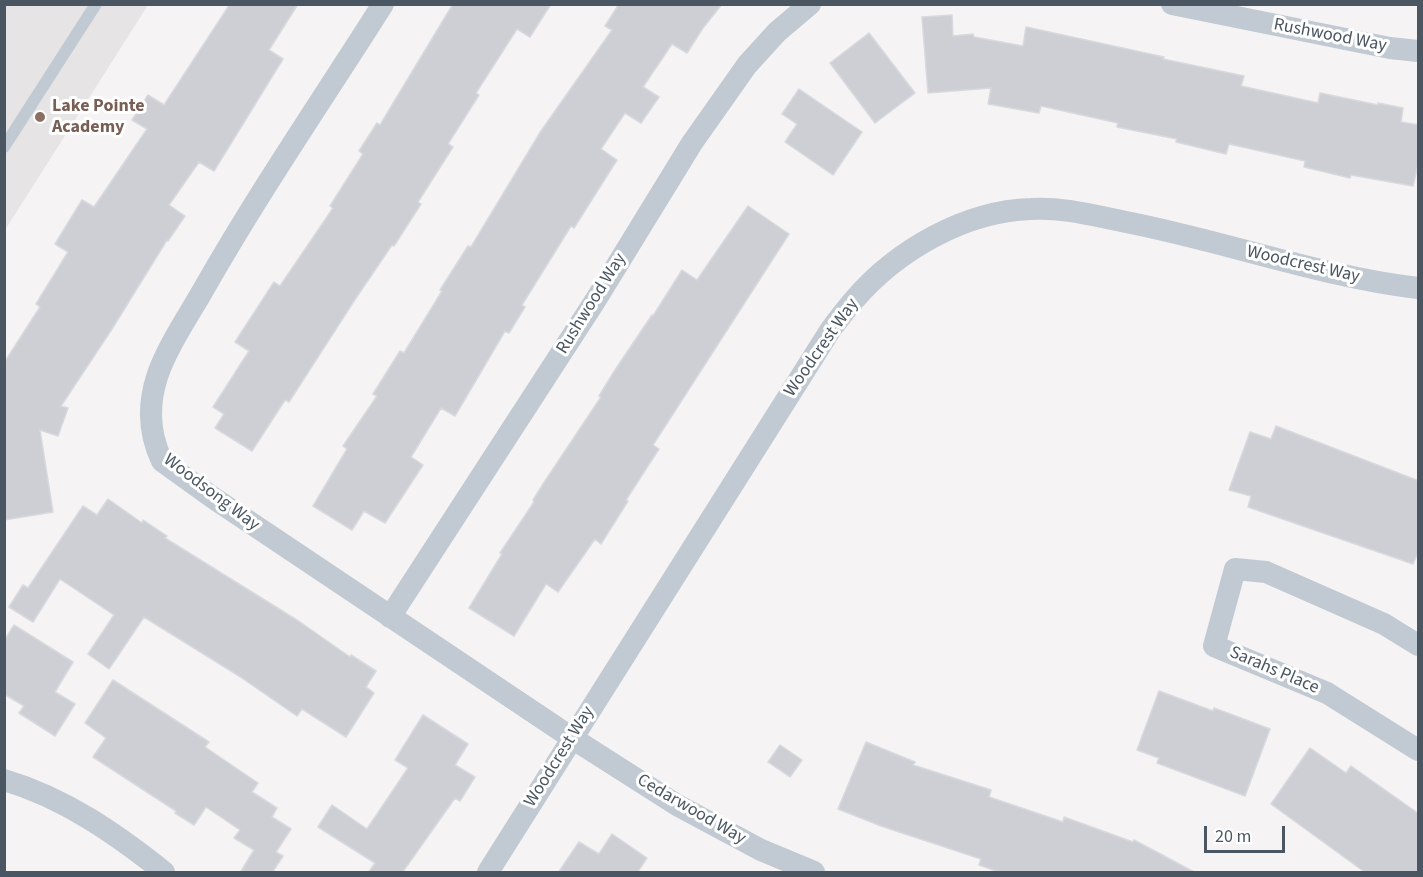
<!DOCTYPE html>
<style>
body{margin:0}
#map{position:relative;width:1423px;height:877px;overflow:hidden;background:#f5f3f3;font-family:"Source Sans 3",sans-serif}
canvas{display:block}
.frame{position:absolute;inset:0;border:6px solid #4a5661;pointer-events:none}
.scale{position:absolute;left:1204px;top:826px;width:81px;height:27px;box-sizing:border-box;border:3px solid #4a5661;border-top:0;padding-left:8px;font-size:18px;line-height:21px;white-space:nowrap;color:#4a5661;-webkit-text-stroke:4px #fff;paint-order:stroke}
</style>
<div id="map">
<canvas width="1423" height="877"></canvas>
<div class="frame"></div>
<div class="scale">20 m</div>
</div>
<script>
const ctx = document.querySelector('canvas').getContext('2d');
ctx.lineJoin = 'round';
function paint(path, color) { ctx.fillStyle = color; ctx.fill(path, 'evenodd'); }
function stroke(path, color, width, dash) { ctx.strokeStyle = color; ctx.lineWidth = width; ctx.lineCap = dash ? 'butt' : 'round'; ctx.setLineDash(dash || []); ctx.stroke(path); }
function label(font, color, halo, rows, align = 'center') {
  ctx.font = font + ' "Source Sans 3",sans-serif'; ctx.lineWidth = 6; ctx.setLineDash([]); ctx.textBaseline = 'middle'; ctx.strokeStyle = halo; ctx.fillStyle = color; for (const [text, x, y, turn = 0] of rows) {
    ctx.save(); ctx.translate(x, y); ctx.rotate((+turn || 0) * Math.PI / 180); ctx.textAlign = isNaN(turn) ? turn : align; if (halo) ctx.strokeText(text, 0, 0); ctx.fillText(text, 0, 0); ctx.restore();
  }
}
const education = new Path2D(`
 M 5,5 L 148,5 L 5,230 Z`);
const building = new Path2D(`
 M 230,4 L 298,4 L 269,50 L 283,59 L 214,171 L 199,162 L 169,205 L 185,216 L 168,241 L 167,240 L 112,329 L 61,406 L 68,408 L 58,436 L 40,430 L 53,512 L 4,520 L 4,363 L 40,307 L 36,304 L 68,252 L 55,244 L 82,200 L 94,207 L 147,129 L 132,120 L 148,95 L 164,105 Z
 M 453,4 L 551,4 L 530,37 L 517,29 L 476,93 L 479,95 L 448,144 L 453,147 L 418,202 L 421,204 L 394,246 L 392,245 L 354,301 L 289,402 L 285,400 L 252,451 L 215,428 L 224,414 L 213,407 L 249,351 L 235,342 L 274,282 L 280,286 L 333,208 L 330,206 L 363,154 L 359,151 L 377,123 L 380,125 Z
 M 619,4 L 722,4 L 703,28 L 687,53 L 672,44 L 643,87 L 659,97 L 641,123 L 625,113 L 601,149 L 617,160 L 574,228 L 571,226 L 522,305 L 525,307 L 509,333 L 505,331 L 455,416 L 441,408 L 411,457 L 423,465 L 385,523 L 364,511 L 352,530 L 313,506 L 347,449 L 343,446 L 377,396 L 373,394 L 400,351 L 404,353 L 442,291 L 440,290 L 468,246 L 471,247 L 541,131 L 612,30 L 605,26 Z
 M 952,15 L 953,36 L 973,34 L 974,37 L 1023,46 L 1026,27 L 1164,57 L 1163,59 L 1244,76 L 1241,86 L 1318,103 L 1320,93 L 1378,105 L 1378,103 L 1403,108 L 1401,122 L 1419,125 L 1419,160 L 1413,186 L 1351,175 L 1350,178 L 1304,167 L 1305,161 L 1229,144 L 1226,154 L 1176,142 L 1177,139 L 1117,127 L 1118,123 L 1041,106 L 1039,113 L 988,104 L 991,88 L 928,93 L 922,17 Z
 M 869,33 L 915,93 L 875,123 L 830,63 Z
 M 799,89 L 862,132 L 833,175 L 785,142 L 797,124 L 782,114 Z
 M 748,206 L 789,234 L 653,445 L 659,449 L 626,500 L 628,501 L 601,544 L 595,539 L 558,592 L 546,584 L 514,636 L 469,608 L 502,554 L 500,553 L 534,502 L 533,500 L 545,481 L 601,397 L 599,396 L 615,370 L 652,315 L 653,316 L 682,270 L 697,280 Z
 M 1276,426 L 1419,481 L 1419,550 L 1413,564 L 1248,507 L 1251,496 L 1229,490 L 1250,432 L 1271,439 Z
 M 108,499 L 142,523 L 143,520 L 167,536 L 165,538 L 300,622 L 350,657 L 351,655 L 376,671 L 366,687 L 374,693 L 346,737 L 302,709 L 297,716 L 239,676 L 144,617 L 109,669 L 88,654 L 114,615 L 60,579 L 33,622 L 9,607 L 23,585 L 28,588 L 83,506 L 97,515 Z
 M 14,625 L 73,662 L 55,692 L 75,704 L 55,736 L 19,713 L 24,706 L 4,694 L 4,641 Z
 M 113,680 L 209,742 L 205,747 L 258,783 L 252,792 L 277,808 L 272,817 L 291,829 L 276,852 L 283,856 L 272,873 L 240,873 L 254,850 L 234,838 L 240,830 L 206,807 L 194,825 L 175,813 L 176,811 L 93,757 L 106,738 L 85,723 Z
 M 1159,691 L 1213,711 L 1214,708 L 1270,729 L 1245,796 L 1157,763 L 1159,758 L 1137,750 Z
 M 423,715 L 468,744 L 455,765 L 475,777 L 460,801 L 455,798 L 402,873 L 368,873 L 375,863 L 318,827 L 332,805 L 367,829 L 408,768 L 395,760 Z
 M 866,742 L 915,762 L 913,765 L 991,790 L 989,797 L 1063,822 L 1064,817 L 1133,842 L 1134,840 L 1196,873 L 1002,873 L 979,865 L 981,859 L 881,826 L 838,809 Z
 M 780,745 L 802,760 L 790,777 L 768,762 Z
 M 1310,748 L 1346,773 L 1351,766 L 1419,814 L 1419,873 L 1366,873 L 1271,804 Z
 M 612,834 L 647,858 L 637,873 L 558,873 L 579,842 L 599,854 Z`);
const lane = new Path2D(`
 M 4,147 L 96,4`);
const street = new Path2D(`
 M 383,4 C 324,97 261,189 206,285 C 191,312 166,348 157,377 C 148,405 149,434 162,461 L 212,497 L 572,738 L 677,805 L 761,850 L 814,872
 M 1172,4 L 1390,48 L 1418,51
 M 390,617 L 595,301 L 692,143 L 747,65 L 777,32 L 810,4
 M 1418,645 L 1384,624 L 1266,572 L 1235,569 L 1214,646 L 1327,693 L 1418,750
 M 4,780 C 65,798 116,834 164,872
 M 488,872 L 831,329 C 839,319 846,309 854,300 C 897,250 965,211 1031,209 C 1063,207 1095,216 1126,222 C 1224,241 1319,276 1418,288`);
const markers = [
 [40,117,6,"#8d6e63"]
];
const streetNames = [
 ["Rushwood Way",1330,36,11],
 ["Woodcrest Way",1303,265,13],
 ["Rushwood Way",592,304,-58],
 ["Woodcrest Way",822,348,-55],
 ["Woodsong Way",211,493,37],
 ["Sarahs Place",1274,671,23],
 ["Woodcrest Way",560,757,-58],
 ["Cedarwood Way",691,810,30]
];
const educationNames = [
 ["Lake Pointe",52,107],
 ["Academy",52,128]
];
paint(education, '#e6e4e5');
paint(building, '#cdcfd5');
stroke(building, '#d7d9de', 1.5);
stroke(lane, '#c1cad2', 12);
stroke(street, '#c1cad2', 22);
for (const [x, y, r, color] of markers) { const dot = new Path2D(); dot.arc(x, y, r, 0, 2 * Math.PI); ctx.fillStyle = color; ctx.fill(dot); stroke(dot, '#fff', 2); }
label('18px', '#4a5661', '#fff', streetNames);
label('bold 18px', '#785e54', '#fff', educationNames, 'left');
</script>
